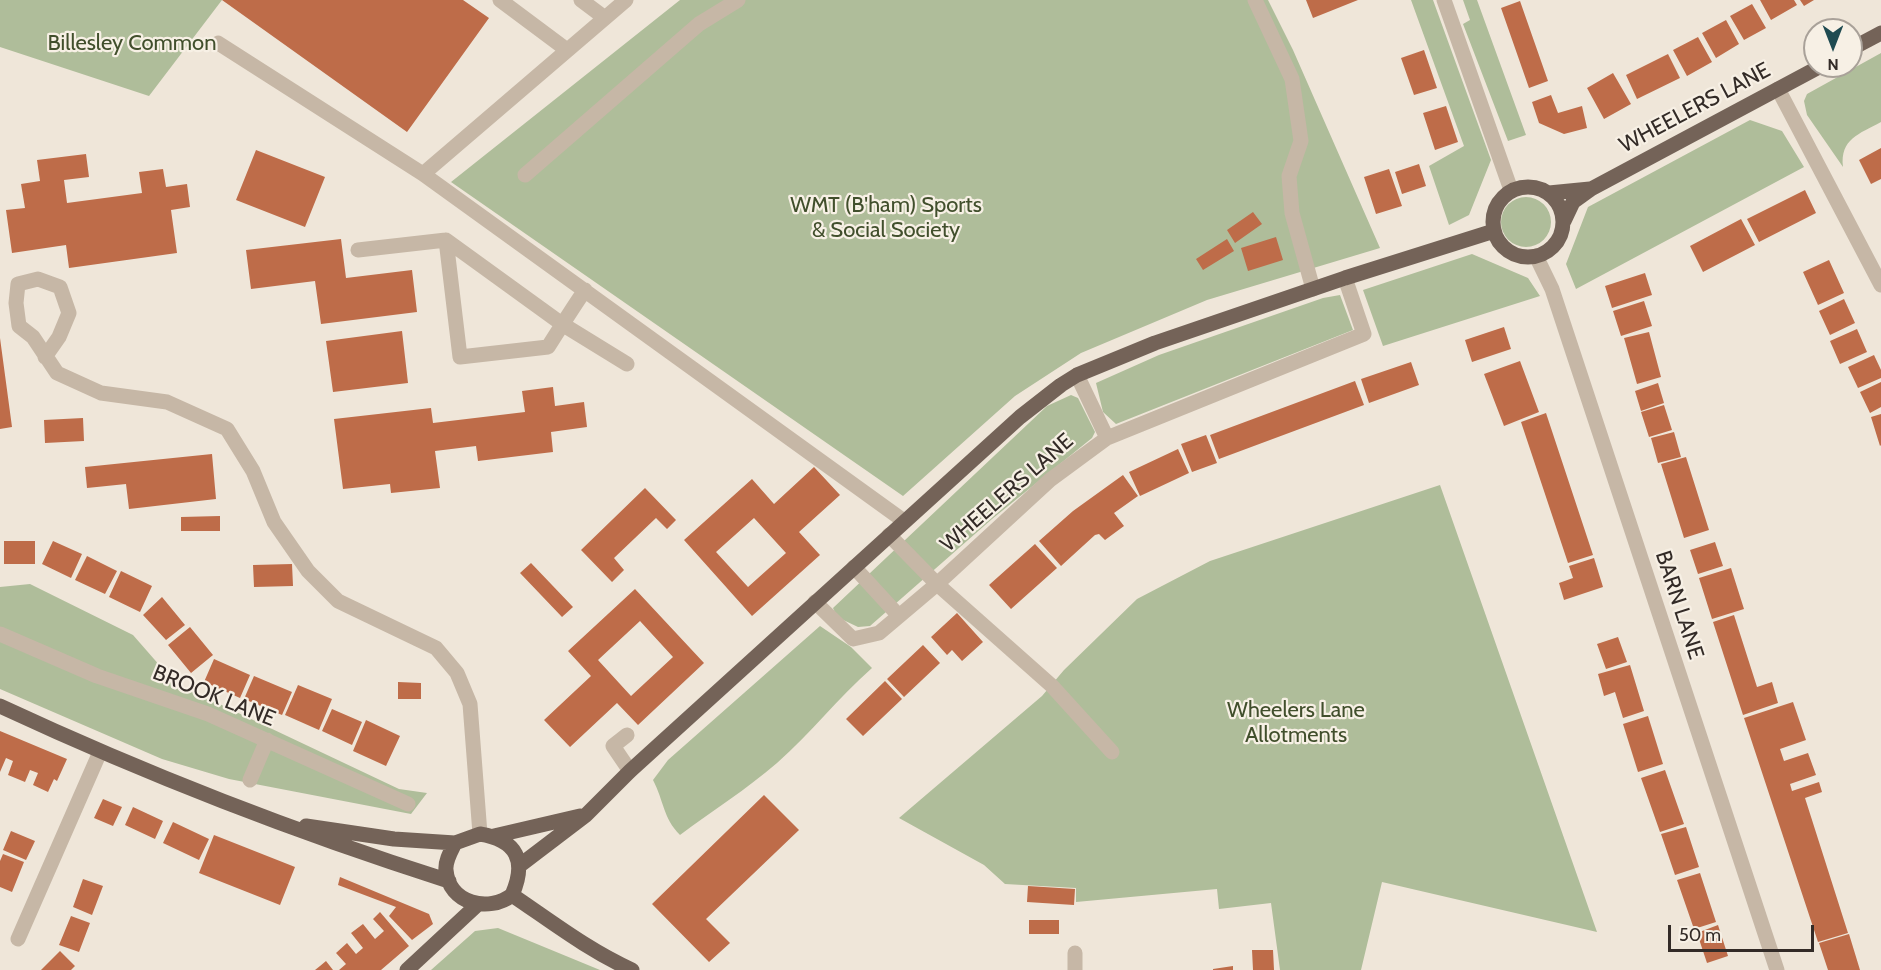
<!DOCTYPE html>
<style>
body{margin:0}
#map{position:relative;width:1881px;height:970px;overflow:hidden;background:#efe6d9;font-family:Cabin,sans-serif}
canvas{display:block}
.north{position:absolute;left:1803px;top:18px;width:60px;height:60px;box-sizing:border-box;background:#f7f0e5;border:2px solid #a9a199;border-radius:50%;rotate:180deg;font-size:16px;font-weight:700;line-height:24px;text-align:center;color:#332b27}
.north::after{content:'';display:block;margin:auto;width:21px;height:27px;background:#1f4b51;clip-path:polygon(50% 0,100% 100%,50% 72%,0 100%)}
.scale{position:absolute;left:1668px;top:925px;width:146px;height:27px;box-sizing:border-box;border:3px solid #332b27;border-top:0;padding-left:8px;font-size:18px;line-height:21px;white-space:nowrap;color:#332b27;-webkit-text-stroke:4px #f7f0e5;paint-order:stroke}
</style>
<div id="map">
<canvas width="1881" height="970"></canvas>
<div class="north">N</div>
<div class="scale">50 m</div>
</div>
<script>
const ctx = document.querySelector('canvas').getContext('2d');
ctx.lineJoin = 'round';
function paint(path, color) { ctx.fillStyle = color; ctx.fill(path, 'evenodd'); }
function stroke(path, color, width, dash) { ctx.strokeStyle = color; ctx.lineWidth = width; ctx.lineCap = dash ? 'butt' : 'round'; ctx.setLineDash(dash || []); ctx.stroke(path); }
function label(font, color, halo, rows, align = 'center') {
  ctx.font = font + ' Cabin,sans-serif'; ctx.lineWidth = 4.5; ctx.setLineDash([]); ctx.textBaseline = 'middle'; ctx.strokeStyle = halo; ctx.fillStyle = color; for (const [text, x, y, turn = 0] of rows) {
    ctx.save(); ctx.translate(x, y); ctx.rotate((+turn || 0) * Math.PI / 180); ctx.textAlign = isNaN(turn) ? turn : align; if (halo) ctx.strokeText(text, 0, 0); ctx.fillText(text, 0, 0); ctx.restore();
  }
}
const green = new Path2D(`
 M 0,0 L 222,0 L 149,96 L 0,47 Z
 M 680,0 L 1268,0 L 1293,50 L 1380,248 L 1207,300 L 1081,353 L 1015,396 L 903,496 L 451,182 Z
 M 1411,0 L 1433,0 L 1491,160 L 1469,215 L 1449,225 L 1429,166 L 1464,146 Z
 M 1463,0 L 1477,0 L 1526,135 L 1508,141 L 1463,24 L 1470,20 Z
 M 1881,53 L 1881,122 C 1859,134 1840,139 1843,167 L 1807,115 L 1804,101 L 1807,94 Z
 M 1750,120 L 1782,131 L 1804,167 L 1576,289 L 1566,264 L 1588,207 Z
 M1501 222a25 25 0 1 1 50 0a25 25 0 1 1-50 0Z
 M 1472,254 L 1528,278 L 1540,296 L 1383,346 L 1363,290 Z
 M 1340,295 L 1353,330 L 1116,424 L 1103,412 L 1096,383 L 1159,355 L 1323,298 Z
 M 1071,395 L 1078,398 L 1095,432 L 1092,438 L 992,519 L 870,626 L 858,627 L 837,617 L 833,608 L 1047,406 Z
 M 1440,485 L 1597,932 L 1382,882 L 1361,970 L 1280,970 L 1271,903 L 1219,909 L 1217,889 L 1076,902 L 1076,888 L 1005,884 L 984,865 L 899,818 L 1042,696 L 1064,670 L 1137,599 L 1210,561 Z
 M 30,584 L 133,635 L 175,683 L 399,789 L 427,793 L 411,814 L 229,779 L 162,759 L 0,689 L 0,587 Z
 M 820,626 L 851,647 L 872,668 C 838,698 811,733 777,763 C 747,789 712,811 680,835 C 663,818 664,801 653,780 L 668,760 Z
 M 498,928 L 600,970 L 431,970 L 475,931 Z`);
const building = new Path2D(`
 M 222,0 L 463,0 L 489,18 L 407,132 Z
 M 1306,0 L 1358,0 L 1313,18 Z
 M 1760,0 L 1794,0 L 1797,5 L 1771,20 Z
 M 1800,0 L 1814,0 L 1804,6 Z
 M 1520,1 L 1548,81 L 1529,88 L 1501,8 Z
 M 1752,4 L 1766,28 L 1744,40 L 1730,16 Z
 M 1726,20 L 1739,44 L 1716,58 L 1702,33 Z
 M 1698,37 L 1712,62 L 1687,76 L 1673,50 Z
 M 1424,50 L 1437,88 L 1414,95 L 1401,58 Z
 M 1668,54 L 1680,78 L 1637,99 L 1626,75 Z
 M 1613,73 L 1631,104 L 1604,119 L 1587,88 Z
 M 1551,95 L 1558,113 L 1582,106 L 1587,128 L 1564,134 L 1539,123 L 1532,102 Z
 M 1446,106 L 1458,142 L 1435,150 L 1423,113 Z
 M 1881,148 L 1881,179 L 1871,184 L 1859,160 Z
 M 256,150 L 325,177 L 305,227 L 236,200 Z
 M 86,154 L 89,177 L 64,180 L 67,203 L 142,193 L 139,172 L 163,169 L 166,187 L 187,184 L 190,207 L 171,210 L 177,253 L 69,268 L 66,245 L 12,253 L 6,210 L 25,208 L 21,184 L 40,181 L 37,160 Z
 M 1419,164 L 1426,186 L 1402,194 L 1395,172 Z
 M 1389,169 L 1402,206 L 1376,214 L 1364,177 Z
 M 1805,190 L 1816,213 L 1759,242 L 1747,219 Z
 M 1253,212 L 1262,224 L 1235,243 L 1227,230 Z
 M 1741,219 L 1755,245 L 1703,272 L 1690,246 Z
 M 1276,237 L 1283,260 L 1248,271 L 1241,248 Z
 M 341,239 L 346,278 L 412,270 L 417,312 L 321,324 L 315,281 L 251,289 L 246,250 Z
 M 1227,239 L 1234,251 L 1203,270 L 1196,259 Z
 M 1829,260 L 1844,293 L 1818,305 L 1803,272 Z
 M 1645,273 L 1652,295 L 1612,308 L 1605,286 Z
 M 1844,299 L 1855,323 L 1830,335 L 1819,311 Z
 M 1644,301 L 1652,326 L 1621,336 L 1613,311 Z
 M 1504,327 L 1511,349 L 1472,362 L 1465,340 Z
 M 1857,329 L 1867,352 L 1840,364 L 1830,341 Z
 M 402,331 L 408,383 L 333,392 L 326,341 Z
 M 1649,332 L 1661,377 L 1637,384 L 1624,338 Z
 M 0,338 L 12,427 L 0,429 Z
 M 1874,355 L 1881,370 L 1881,378 L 1858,388 L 1848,367 Z
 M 1520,361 L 1539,412 L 1504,426 L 1484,374 Z
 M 1411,362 L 1419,385 L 1369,403 L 1361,379 Z
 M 1355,381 L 1364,405 L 1219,459 L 1210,435 Z
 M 1881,382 L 1881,407 L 1870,413 L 1860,392 Z
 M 1658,383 L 1664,403 L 1641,411 L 1635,391 Z
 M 553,387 L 555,406 L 584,402 L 587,427 L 551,432 L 553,452 L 478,461 L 476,446 L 435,451 L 440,488 L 391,493 L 390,484 L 343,489 L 334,419 L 431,408 L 433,423 L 525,412 L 522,391 Z
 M 1664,405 L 1672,430 L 1649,437 L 1641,412 Z
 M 1546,413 L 1593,555 L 1568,563 L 1521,422 Z
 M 1881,414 L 1881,445 L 1880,446 L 1871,417 Z
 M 83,418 L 84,441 L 45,443 L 44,420 Z
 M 1674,432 L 1681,457 L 1658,463 L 1651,438 Z
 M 1206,435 L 1217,463 L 1192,472 L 1181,444 Z
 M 1178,449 L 1189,473 L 1140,496 L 1129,472 Z
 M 212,454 L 216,499 L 129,509 L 126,484 L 87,488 L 85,467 Z
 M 1686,457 L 1709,530 L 1684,538 L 1661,464 Z
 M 814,467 L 840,495 L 799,532 L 820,555 L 752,616 L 684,540 L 752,479 L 774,504 ZM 754,518 L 786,553 L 748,587 L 716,552 Z
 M 1123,475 L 1138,496 L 1114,513 L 1124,526 L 1105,540 L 1099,534 L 1095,535 L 1061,566 L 1039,541 L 1073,511 Z
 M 645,488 L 676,520 L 667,529 L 656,518 L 614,558 L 624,570 L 612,582 L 581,550 Z
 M 220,516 L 220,531 L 181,531 L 181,517 Z
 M 4,541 L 35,541 L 35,564 L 4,564 Z
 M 53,541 L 82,554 L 71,578 L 42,564 Z
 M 1715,542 L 1723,566 L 1698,574 L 1690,550 Z
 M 1035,544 L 1057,568 L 1011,609 L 989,585 Z
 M 87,556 L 117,571 L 105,594 L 75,580 Z
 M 1594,558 L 1603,587 L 1564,600 L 1559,583 L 1573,578 L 1569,566 Z
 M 531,563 L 573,607 L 562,617 L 520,573 Z
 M 292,564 L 293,586 L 254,587 L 253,565 Z
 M 1731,568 L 1744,609 L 1712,619 L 1699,578 Z
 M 121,571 L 152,586 L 140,612 L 109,597 Z
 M 635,589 L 704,663 L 638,725 L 617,703 L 570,747 L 544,720 L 591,676 L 568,651 ZM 640,621 L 673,657 L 631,696 L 598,660 Z
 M 162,597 L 185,625 L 166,640 L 143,615 Z
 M 957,613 L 983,642 L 962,661 L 952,650 L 947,655 L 931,637 Z
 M 1734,615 L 1757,687 L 1772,682 L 1778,703 L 1743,715 L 1713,622 Z
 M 190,627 L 213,655 L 191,673 L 168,645 Z
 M 1618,637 L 1627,662 L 1606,669 L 1597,644 Z
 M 923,645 L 940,663 L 904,697 L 887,679 Z
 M 214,659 L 250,675 L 240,698 L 204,682 Z
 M 1630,665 L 1644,711 L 1623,718 L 1615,692 L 1604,696 L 1598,674 Z
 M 254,676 L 292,692 L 282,715 L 244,699 Z
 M 885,681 L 902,699 L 863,736 L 846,719 Z
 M 398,682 L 421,683 L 421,699 L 398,699 Z
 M 298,685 L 332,699 L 319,730 L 285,715 Z
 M 1793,702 L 1806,740 L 1780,749 L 1784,761 L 1808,753 L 1816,775 L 1790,784 L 1792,791 L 1819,782 L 1822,792 L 1805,798 L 1848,933 L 1818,942 L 1744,718 Z
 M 332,709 L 362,722 L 352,745 L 322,731 Z
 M 1648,716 L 1663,764 L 1638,772 L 1623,724 Z
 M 366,720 L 400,736 L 386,766 L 353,751 Z
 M 0,731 L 67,759 L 57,781 L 54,779 L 48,792 L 33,785 L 38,773 L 30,770 L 25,782 L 8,775 L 13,761 L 6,758 L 0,772 Z
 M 1665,770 L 1684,824 L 1660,832 L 1641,778 Z
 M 764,795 L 799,830 L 706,919 L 730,943 L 709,962 L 652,904 Z
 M 103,799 L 122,807 L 113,826 L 94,818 Z
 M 133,807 L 163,821 L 155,839 L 125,825 Z
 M 173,822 L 209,839 L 199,860 L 163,843 Z
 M 1686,827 L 1699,867 L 1675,875 L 1661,834 Z
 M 11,831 L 35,841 L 26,860 L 3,850 Z
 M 214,835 L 295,867 L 280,905 L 199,873 Z
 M 3,854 L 24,862 L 12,892 L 0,887 L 0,861 Z
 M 1700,873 L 1716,922 L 1694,929 L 1677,880 Z
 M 340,877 L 429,914 L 433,924 L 412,940 L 389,916 L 396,907 L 338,885 Z
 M 83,879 L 103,886 L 92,915 L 73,907 Z
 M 1028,886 L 1075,889 L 1074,905 L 1027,902 Z
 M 380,912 L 409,946 L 381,970 L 339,970 L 346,964 L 336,953 L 347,943 L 356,954 L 363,948 L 351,933 L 363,924 L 375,939 L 384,931 L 373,919 Z
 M 71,916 L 90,923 L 79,952 L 59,945 Z
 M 1029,920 L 1059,920 L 1059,934 L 1029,934 Z
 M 1718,925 L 1728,956 L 1707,963 L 1697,933 Z
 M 1849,934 L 1860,970 L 1828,970 L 1819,943 Z
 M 1252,950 L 1273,950 L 1274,970 L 1253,970 Z
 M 60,951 L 75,966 L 71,970 L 41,970 Z
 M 326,961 L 333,970 L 315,970 L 320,966 Z
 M 1233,966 L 1233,970 L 1213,970 L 1213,969 Z`);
const minor = new Path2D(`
 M 500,0 L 567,50
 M 581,0 L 605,18
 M 1255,0 L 1292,79 L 1301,141 L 1289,176 L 1292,213 L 1313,289
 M 1444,0 L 1511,190
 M 218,43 L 423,174 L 904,521
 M 1778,89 L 1881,285
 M 423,174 L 626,0
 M 525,175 L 699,24 L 738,0
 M 358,250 L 446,240
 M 1536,256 L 1552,289 L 1777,970
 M 585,290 C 572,309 560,328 548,347 L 460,357 L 446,240 L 562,324 L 627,364
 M 45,357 L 59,337 L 69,313 L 60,287 L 38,279 L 18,284 L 16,303 L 19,326 L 33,337 L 57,373 L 101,393 L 167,402 L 227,429 L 253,471 L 274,522 L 308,571 L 338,601 L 436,648 L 457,673 L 470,704 L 480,834
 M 1077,375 L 1107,438
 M 889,535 L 937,584 L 1052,686 L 1112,752
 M 854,567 L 899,616
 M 815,602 L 853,639 L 879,633 L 937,584 L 1050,480 L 1107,438 L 1364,334 L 1345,278
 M 0,634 L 97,676 L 208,714 L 408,804
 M 627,735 L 613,746 L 630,771
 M 250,780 L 267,740
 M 18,939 L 100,752
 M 1075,953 L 1075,970`);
const major = new Path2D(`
 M 1851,49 L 1881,33
 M1493 222a35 35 0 1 1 70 0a35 35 0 1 1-70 0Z
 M 1549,193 L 1590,189
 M 1564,221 L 1573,202 L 1591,189 L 1821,66
 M 0,706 C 146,774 295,832 449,881
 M 306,826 L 394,839 L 455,843
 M 480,834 C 517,840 527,861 512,895 C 489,913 449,904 446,870 C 445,861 451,851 455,843 Z
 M 494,836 L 580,816
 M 519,866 L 586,815 L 630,771 L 1020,417 L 1061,385 L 1077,375 L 1155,343 L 1345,278 L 1494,231
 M 512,895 C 552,922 588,950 632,970
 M 407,970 L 477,905`);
const parkNames = [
 ["Billesley Common",132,44],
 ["WMT (B'ham) Sports",886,206],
 ["& Social Society",886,231],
 ["Wheelers Lane",1296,711],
 ["Allotments",1296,736]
];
const streetNames = [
 ["WHEELERS LANE",1695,108,-28],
 ["WHEELERS LANE",1007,493,-41],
 ["BARN LANE",1679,605,72],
 ["BROOK LANE",214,696,22]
];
paint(green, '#afbd9a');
paint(building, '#be6c49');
stroke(minor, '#c6b7a6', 15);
stroke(major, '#746358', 15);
label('22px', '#414f2c', '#f7f0e5', parkNames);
label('22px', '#332b27', '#f7f0e5', streetNames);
</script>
